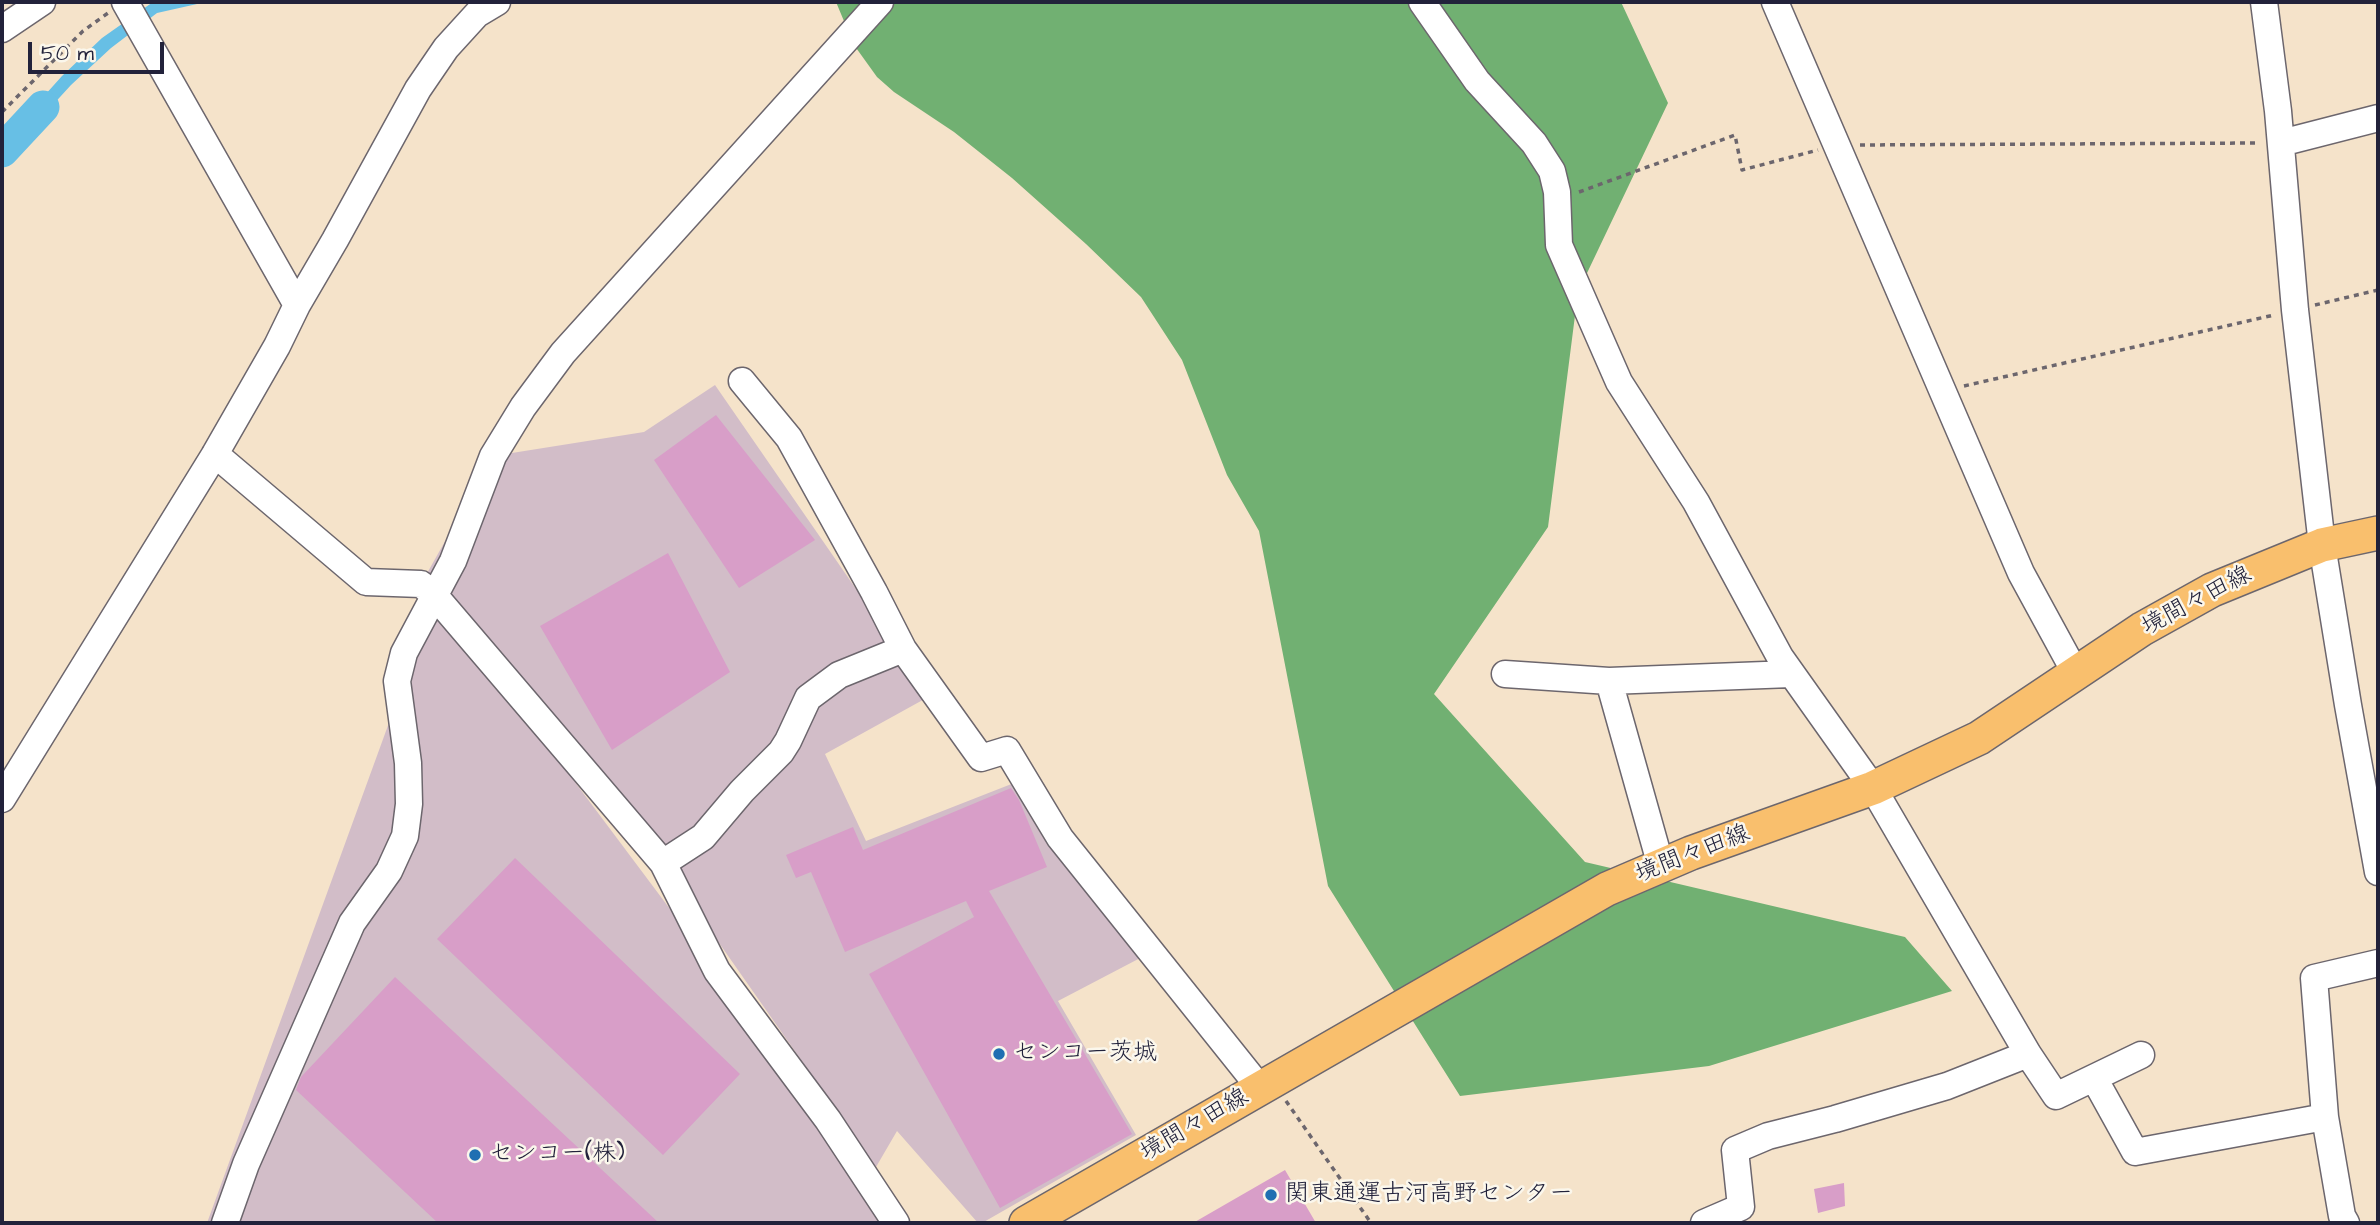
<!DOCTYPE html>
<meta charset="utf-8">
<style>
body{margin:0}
#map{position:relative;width:2380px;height:1225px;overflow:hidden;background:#f5e3ca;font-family:"Architects Daughter",sans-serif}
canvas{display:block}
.frame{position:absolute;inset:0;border:4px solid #22223b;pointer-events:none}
.scale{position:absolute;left:28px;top:42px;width:136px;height:32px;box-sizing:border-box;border:4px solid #22223b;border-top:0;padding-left:9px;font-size:21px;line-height:24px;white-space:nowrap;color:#22223b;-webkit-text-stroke:5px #fbf7ec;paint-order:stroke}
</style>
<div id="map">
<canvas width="2380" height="1225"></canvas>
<div class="frame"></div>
<div class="scale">50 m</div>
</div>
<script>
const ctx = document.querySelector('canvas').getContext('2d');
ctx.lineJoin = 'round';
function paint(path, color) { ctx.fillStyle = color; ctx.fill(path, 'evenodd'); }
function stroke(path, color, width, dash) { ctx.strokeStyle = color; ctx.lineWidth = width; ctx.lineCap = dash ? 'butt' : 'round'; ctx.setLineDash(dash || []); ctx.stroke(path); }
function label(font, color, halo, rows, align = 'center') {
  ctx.font = font + ' "Architects Daughter","Klee One",sans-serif'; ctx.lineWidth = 5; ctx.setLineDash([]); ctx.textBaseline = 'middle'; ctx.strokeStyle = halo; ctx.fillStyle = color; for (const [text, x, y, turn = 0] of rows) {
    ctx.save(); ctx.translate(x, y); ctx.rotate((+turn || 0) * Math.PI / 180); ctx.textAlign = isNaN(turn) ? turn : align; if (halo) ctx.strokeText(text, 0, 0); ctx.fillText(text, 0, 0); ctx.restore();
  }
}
const industrial = new Path2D(`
 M 715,385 L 930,696 L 825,754 L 866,841 L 1014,783 L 1144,956 L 1058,1001 L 1136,1135 L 982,1223 L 978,1223 L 897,1131 L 876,1167 L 663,863 L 467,638 L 828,1120 L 896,1223 L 207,1223 L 434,599 L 421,584 L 493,456 L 644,432 Z`);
const forest = new Path2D(`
 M 836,2 L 1621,2 L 1668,103 L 1578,292 L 1548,527 L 1434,694 L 1585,862 L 1905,937 L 1952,991 L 1709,1066 L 1460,1096 L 1328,886 L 1259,531 L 1227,475 L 1182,360 L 1141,297 L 1086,244 L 1012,178 L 954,132 L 894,92 L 877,77 L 854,45 Z`);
const water = new Path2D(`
 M 153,2 L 206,2 L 157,13 L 111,48 L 71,85 L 18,143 L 9,135 L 62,76 L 102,38 Z`);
const river = new Path2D(`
 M 2,151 L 43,107`);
const building = new Path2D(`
 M 716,415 L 815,540 L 739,588 L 654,460 Z
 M 668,553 L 730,672 L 612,750 L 540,626 Z
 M 1011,788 L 1019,800 L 1047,867 L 989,891 L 1132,1134 L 1000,1208 L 869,974 L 974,917 L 966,901 L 845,952 L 811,872 L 796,878 L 786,855 L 853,827 L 863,850 Z
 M 515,858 L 740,1074 L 663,1155 L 437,939 Z
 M 395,977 L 659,1223 L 438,1223 L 296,1090 L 301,1077 Z
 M 1285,1170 L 1316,1223 L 1193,1223 Z
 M 1844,1183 L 1845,1206 L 1818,1213 L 1814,1189 Z`);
const path = new Path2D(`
 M 2,112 L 83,31 L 108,13
 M 1860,145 L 2258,143
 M 1579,192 L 1735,135 L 1742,170 L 1818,150
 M 2315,305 L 2378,290
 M 1964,386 L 2274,315
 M 1286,1101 L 1371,1223`);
const minor = new Path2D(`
 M 125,2 L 297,305
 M 1422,2 L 1477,81 L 1534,143 L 1552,171 L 1557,192 L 1559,245 L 1619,382 L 1696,502 L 1780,657 L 1873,788 L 2028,1054 L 2056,1096 L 2141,1055
 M 1775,2 L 2021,573 L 2076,674
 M 2264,2 L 2278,111 L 2295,310 L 2322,545 L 2348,705 L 2378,872
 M 2,29 L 42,2
 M 2281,143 L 2378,118
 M 742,381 L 789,438 L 874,592 L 903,649 L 981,758 L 1007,750 L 1060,838 L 1260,1088
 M 215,454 L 366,582 L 421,584 L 435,596 L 663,863 L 717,971 L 828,1120 L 896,1223
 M 1505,674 L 1609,681
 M 2,799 L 215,454 L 277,346 L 297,305 L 335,240 L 418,89 L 446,48 L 477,14 L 497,2
 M 663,863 L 703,837 L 742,791 L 781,752 L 788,741 L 808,698 L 839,675 L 903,649
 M 1661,866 L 1609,681 L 1791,674
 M 2094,1078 L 2135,1152 L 2325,1117 L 2314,978 L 2378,963
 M 2325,1117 L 2342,1216 L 2346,1223
 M 225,1223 L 246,1164 L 352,923 L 389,871 L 405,836 L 409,804 L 408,763 L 397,681 L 404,653 L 453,561 L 493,456 L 523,407 L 563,353 L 880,2
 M 1704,1223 L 1741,1207 L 1735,1150 L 1768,1136 L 1835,1119 L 1947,1086 L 2028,1054`);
const major = new Path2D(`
 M 1026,1223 L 1607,889 L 1691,853 L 1873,788 L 1979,738 L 2142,629 L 2212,590 L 2322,545 L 2378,533`);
const markers = [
 [999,1054,7,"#1f6fb2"],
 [475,1155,7,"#1f6fb2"],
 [1271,1195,7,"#1f6fb2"]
];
const streetNames = [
 ["境間々田線",2197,602,-28],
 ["境間々田線",1693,855,-21],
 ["境間々田線",1195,1126,-30]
];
const poiNames = [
 ["センコー茨城",1013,1054],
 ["センコー(株)",489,1155],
 ["関東通運古河高野センター",1285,1195]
];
paint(industrial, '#d2bdc8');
paint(forest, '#71b072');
paint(water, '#67bfe5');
stroke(river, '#67bfe5', 33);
paint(building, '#d89ec8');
stroke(minor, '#6c666d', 29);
stroke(major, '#6c666d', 36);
stroke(path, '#6c666d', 3.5, [5, 5]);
stroke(minor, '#fff', 26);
stroke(major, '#f9bf6d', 33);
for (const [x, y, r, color] of markers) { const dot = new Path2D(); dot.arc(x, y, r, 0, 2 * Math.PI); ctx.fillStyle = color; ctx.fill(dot); stroke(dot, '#fbf7ec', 2.5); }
label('24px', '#22223b', '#fbf7ec', streetNames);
label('24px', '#22223b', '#fbf7ec', poiNames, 'left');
</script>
